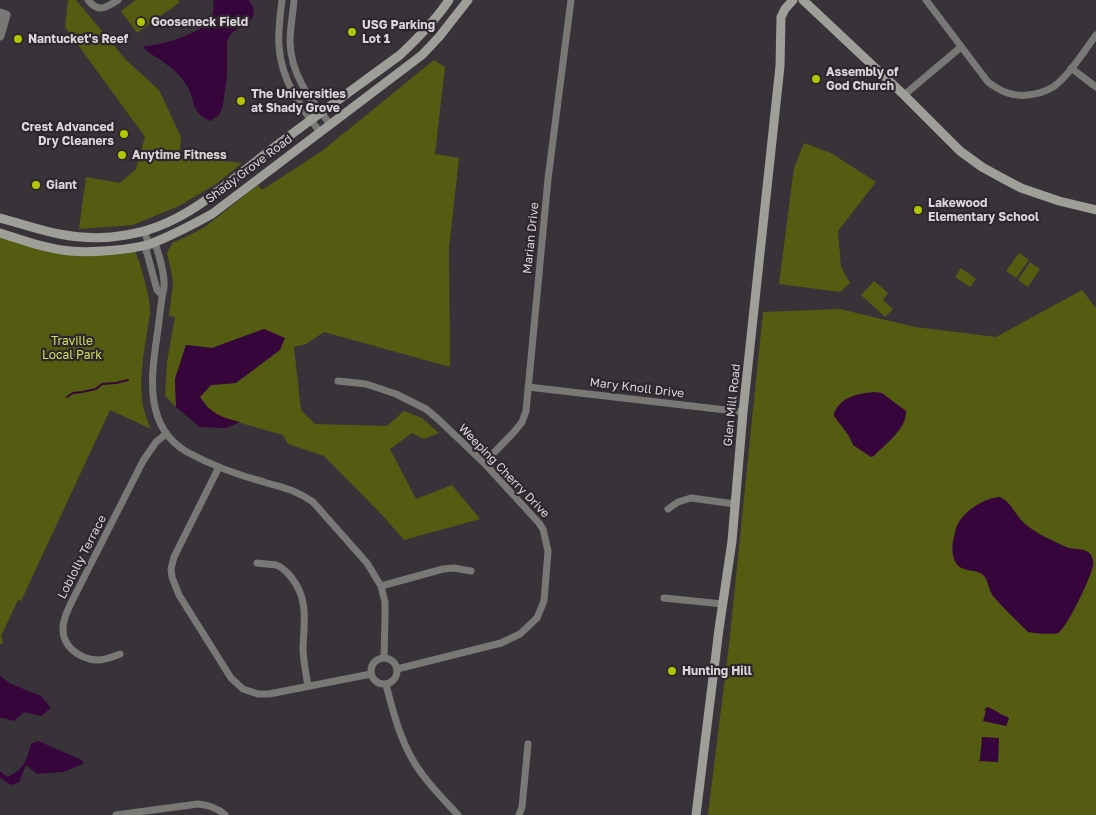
<!DOCTYPE html>
<style>
body{margin:0}
canvas{display:block;background:#383239}
</style>
<canvas width="1096" height="815"></canvas>
<script>
const ctx = document.querySelector('canvas').getContext('2d');
ctx.lineJoin = 'round';
function paint(path, color) { ctx.fillStyle = color; ctx.fill(path, 'evenodd'); }
function stroke(path, color, width, dash) { ctx.strokeStyle = color; ctx.lineWidth = width; ctx.lineCap = dash ? 'butt' : 'round'; ctx.setLineDash(dash || []); ctx.stroke(path); }
function label(font, color, halo, rows, align = 'center') {
  ctx.font = font + ' "Golos Text",sans-serif'; ctx.lineWidth = 4.5; ctx.setLineDash([]); ctx.textBaseline = 'middle'; ctx.strokeStyle = halo; ctx.fillStyle = color; for (const [text, x, y, turn = 0] of rows) {
    ctx.save(); ctx.translate(x, y); ctx.rotate((+turn || 0) * Math.PI / 180); ctx.textAlign = isNaN(turn) ? turn : align; if (halo) ctx.strokeText(text, 0, 0); ctx.fillText(text, 0, 0); ctx.restore();
  }
}
const green = new Path2D(`
 M 68,0 L 76,0 L 126,60 L 159,90 L 181,137 L 179,156 L 242,163 L 216,184 L 179,206 L 133,225 L 79,229 L 86,177 L 120,183 L 136,169 L 145,137 L 65,27 Z
 M 136,0 L 178,0 L 180,2 L 137,33 L 121,11 Z
 M 434,60 L 445,67 L 435,154 L 459,158 L 449,248 L 450,367 L 324,332 L 306,344 L 294,347 L 301,410 L 315,424 L 387,426 L 404,411 L 422,418 L 439,433 L 424,439 L 412,433 L 390,449 L 416,499 L 452,485 L 480,519 L 404,540 L 383,516 L 324,456 L 288,444 L 283,435 L 223,418 L 208,409 L 200,397 L 211,385 L 236,383 L 264,329 L 212,348 L 186,345 L 175,379 L 176,407 L 165,396 L 167,362 L 175,317 L 169,316 L 173,284 L 171,270 L 167,253 L 172,243 L 192,234 L 206,226 L 258,185 L 262,190 L 322,151 Z
 M 804,143 L 831,153 L 876,182 L 838,231 L 841,267 L 850,283 L 840,292 L 779,284 L 794,168 Z
 M 0,233 L 70,251 L 134,247 L 138,260 L 139,261 C 144,279 150,295 150,313 C 146,343 137,380 144,410 C 146,417 148,423 151,429 L 110,410 L 21,601 L 18,600 L 1,636 L 3,643 L 0,644 Z
 M 1019,253 L 1029,260 L 1016,278 L 1006,271 Z
 M 1030,262 L 1040,269 L 1028,287 L 1018,280 Z
 M 961,268 L 976,279 L 970,287 L 955,277 Z
 M 874,281 L 888,293 L 883,300 L 893,309 L 885,317 L 861,295 Z
 M 1082,290 L 1096,308 L 1096,815 L 708,815 L 729,645 L 763,312 L 840,309 L 915,327 L 996,337 Z`);
const water = new Path2D(`
 M 213,0 L 248,0 C 254,5 256,14 251,20 C 241,27 229,31 227,43 L 227,76 L 223,105 L 220,113 L 218,116 L 210,121 C 188,111 197,99 185,83 C 179,73 168,65 159,59 C 153,55 147,52 143,47 L 145,46 C 162,45 201,34 210,19 C 214,13 214,7 213,0 Z
 M 264,329 L 285,338 L 280,350 L 236,383 L 211,385 L 200,397 C 211,414 221,417 240,422 L 226,428 L 200,427 L 176,407 L 175,379 L 186,345 L 212,348 Z
 M 874,392 L 882,393 L 906,411 C 907,429 885,444 874,456 L 871,457 L 853,445 L 849,436 L 834,416 L 834,413 C 842,396 857,394 874,392 Z
 M 1000,497 C 1011,502 1015,514 1023,522 C 1029,528 1038,533 1045,537 C 1052,540 1059,544 1066,547 C 1073,550 1086,547 1091,555 C 1093,558 1094,562 1093,566 C 1091,577 1067,628 1058,633 C 1053,635 1033,633 1028,632 C 1016,620 1003,608 993,596 C 988,589 989,581 983,575 C 975,568 962,573 956,563 C 952,557 952,548 953,541 C 955,534 955,528 959,522 C 967,509 985,498 1000,497 Z
 M 0,676 L 11,684 L 41,696 L 51,708 L 41,716 L 24,712 L 14,721 L 4,718 L 0,718 Z
 M 987,707 C 995,709 1000,715 1008,717 L 1009,719 L 1006,726 L 983,721 L 986,711 L 984,710 Z
 M 982,737 L 999,738 L 998,762 L 979,761 L 980,759 Z
 M 38,741 L 82,760 L 83,764 L 63,772 L 37,774 L 26,765 L 19,782 L 11,785 L 0,778 L 0,771 L 7,777 C 25,769 26,761 31,744 Z`);
const stream = new Path2D(`
 M 67,397 L 73,393 L 82,392 L 96,389 L 102,384 L 116,383 L 128,380`);
const minor = new Path2D(`
 M 88,0 C 98,13 106,8 118,0
 M 282,0 C 280,15 278,31 279,46 C 281,80 300,106 320,132
 M 294,0 C 293,14 290,28 290,42 C 291,76 311,100 330,124
 M 926,0 L 988,82 C 1000,91 1012,97 1028,95 C 1037,94 1045,92 1053,87 C 1068,77 1085,50 1096,35
 M 1071,68 L 1096,87
 M 904,95 L 961,47
 M 144,231 L 149,244 L 146,251 L 147,253 L 157,290 L 162,295
 M 149,244 L 156,246 C 160,259 165,274 164,287 C 164,291 162,294 162,298 C 160,311 159,323 157,336 C 151,377 144,427 187,452 C 211,465 238,475 264,482 C 283,488 297,490 313,502 L 367,563 L 381,586 L 385,602 L 385,618 L 384,658
 M 338,381 L 366,384 L 396,394 L 426,409 L 439,420 L 484,463 L 539,523 L 543,529 L 548,551 L 544,601 L 537,618 L 520,634 L 501,643 L 397,669
 M 528,387 L 743,412
 M 484,463 L 514,432 L 522,422 L 526,411 L 548,179 L 571,0
 M 219,467 L 174,557 L 171,569 L 172,577 L 179,595 L 231,678 L 243,689 L 258,694 L 269,694 L 371,674
 M 668,509 L 678,502 L 691,498 L 735,504
 M 257,563 C 263,564 270,564 276,565 C 282,567 287,572 291,577 C 309,599 304,622 303,648 C 303,660 306,673 308,686
 M 381,586 L 443,569 L 454,568 L 471,571
 M 664,598 L 723,604
 M 120,654 C 112,657 105,660 97,660 C 79,659 62,646 63,628 C 63,618 68,610 72,601 L 143,461 L 156,442 L 166,434
 M371 671a13 13 0 1 1 26 0a13 13 0 1 1-26 0Z
 M 386,685 C 394,715 402,748 422,774 C 433,789 446,802 458,815
 M 116,815 L 198,804 C 208,805 218,808 225,815
 M 519,815 L 522,807 L 528,744`);
const tertiary = new Path2D(`
 M 0,13 L 6,15 L 0,36`);
const secondary = new Path2D(`
 M 803,0 L 904,95 L 960,151 L 982,167 L 1002,178 L 1021,188 L 1059,201 L 1096,210
 M 0,218 C 19,223 39,230 59,234 C 80,238 104,239 126,235 C 187,226 231,179 277,145 C 318,114 359,85 400,55 C 418,38 435,21 449,0
 M 0,233 C 23,240 46,249 70,251 C 91,253 130,250 150,244 C 171,236 192,225 212,214 L 422,55 L 439,37 L 468,0
 M 696,815 L 719,629 L 732,541 L 743,412 L 780,66 L 781,17 L 785,9 L 793,0`);
const markers = [
 [141,22,5,"#b1c500"],
 [352,32,5,"#b1c500"],
 [18,39,5,"#b1c500"],
 [816,79,5,"#b1c500"],
 [241,101,5,"#b1c500"],
 [124,134,5,"#b1c500"],
 [122,155,5,"#b1c500"],
 [36,185,5,"#b1c500"],
 [918,210,5,"#b1c500"],
 [672,671,5,"#b1c500"]
];
const poiNames = [
 ["Gooseneck Field",151,22],
 ["USG Parking",362,25],
 ["Lot 1",362,39],
 ["Nantucket's Reef",28,39],
 ["Assembly of",826,72],
 ["God Church",826,86],
 ["The Universities",251,94],
 ["at Shady Grove",251,108],
 ["Crest Advanced",114,127,"right"],
 ["Dry Cleaners",114,141,"right"],
 ["Anytime Fitness",132,155],
 ["Giant",46,185],
 ["Lakewood",928,203],
 ["Elementary School",928,217],
 ["Hunting Hill",682,671]
];
const streetNames = [
 ["Shady Grove Road",249,169,-37],
 ["Marian Drive",531,238,-84],
 ["Mary Knoll Drive",637,388,7],
 ["Glen Mill Road",732,405,-84],
 ["Weeping Cherry Drive",504,471,46],
 ["Loblolly Terrace",82,557,-63]
];
const parkNames = [
 ["Traville",72,341],
 ["Local Park",72,355]
];
paint(green, '#535c11');
paint(water, '#36053b');
stroke(stream, '#36053b', 2);
stroke(minor, '#787974', 7);
stroke(tertiary, '#787974', 9);
stroke(secondary, '#9e9f98', 9);
for (const [x, y, r, color] of markers) { const dot = new Path2D(); dot.arc(x, y, r, 0, 2 * Math.PI); ctx.fillStyle = color; ctx.fill(dot); stroke(dot, '#2e282e', 2); }
label('bold 12px', '#d9d5d9', '#2e282e', poiNames, 'left');
label('12px', '#d9d5d9', '#2e282e', streetNames);
label('12px', '#cce059', '#2e282e', parkNames);
</script>
